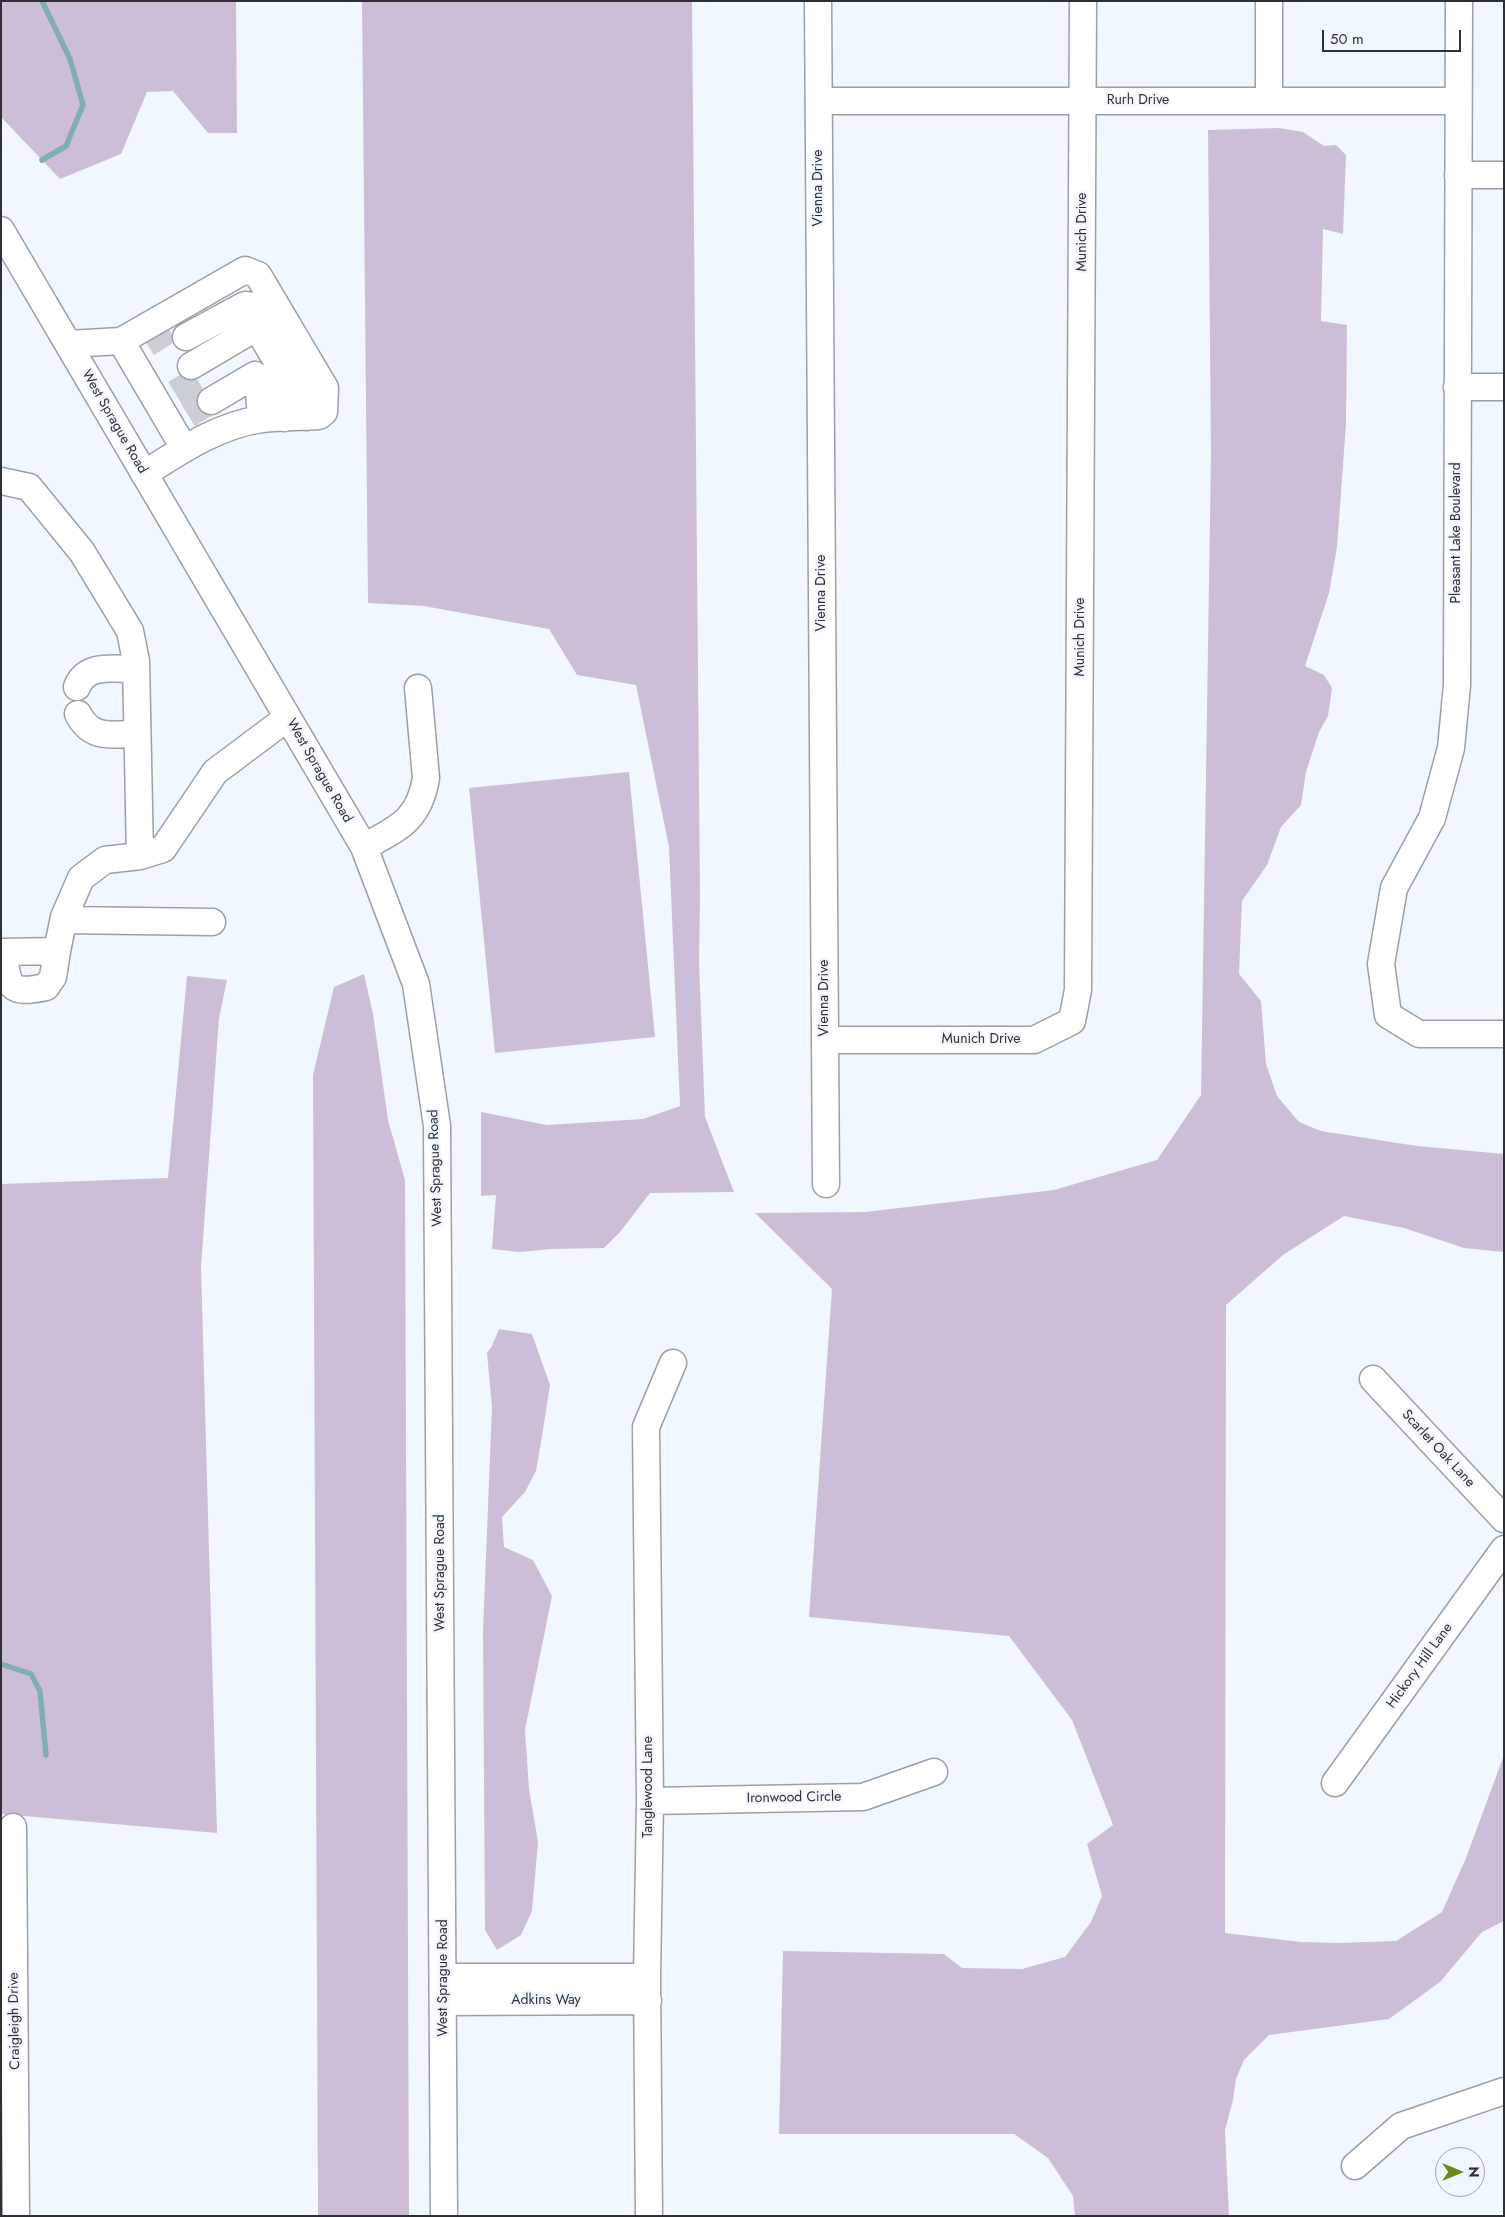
<!DOCTYPE html>
<style>
body{margin:0}
#map{position:relative;width:1505px;height:2217px;overflow:hidden;background:#f1f7ff;font-family:Jost,sans-serif}
canvas{display:block}
.frame{position:absolute;inset:0;border:2px solid #2e3033;pointer-events:none}
.north{position:absolute;left:1435px;top:2147px;width:50px;height:50px;box-sizing:border-box;background:#f1f7ff;border:1px solid #a3a7ad;border-radius:50%;rotate:90deg;font-size:14px;font-weight:700;line-height:20px;text-align:center;color:#2e3033}
.north::after{content:'';display:block;margin:auto;width:18px;height:22px;background:#678d16;clip-path:polygon(50% 0,100% 100%,50% 72%,0 100%)}
.scale{position:absolute;left:1322px;top:30px;width:139px;height:22px;box-sizing:border-box;border:2px solid #2e3033;border-top:0;padding-left:6px;font-size:15px;line-height:18px;white-space:nowrap;color:#2e3033;-webkit-text-stroke:4px #f1f7ff;paint-order:stroke}
</style>
<div id="map">
<canvas width="1505" height="2217"></canvas>
<div class="frame"></div>
<div class="north">N</div>
<div class="scale">50 m</div>
</div>
<script>
const ctx = document.querySelector('canvas').getContext('2d');
ctx.lineJoin = 'round';
function paint(path, color) { ctx.fillStyle = color; ctx.fill(path, 'evenodd'); }
function stroke(path, color, width, dash) { ctx.strokeStyle = color; ctx.lineWidth = width; ctx.lineCap = dash ? 'butt' : 'round'; ctx.setLineDash(dash || []); ctx.stroke(path); }
function label(font, color, halo, rows, align = 'center') {
  ctx.font = font + ' Jost,sans-serif'; ctx.lineWidth = 5; ctx.setLineDash([]); ctx.textBaseline = 'middle'; ctx.strokeStyle = halo; ctx.fillStyle = color; for (const [text, x, y, turn = 0] of rows) {
    ctx.save(); ctx.translate(x, y); ctx.rotate((+turn || 0) * Math.PI / 180); ctx.textAlign = isNaN(turn) ? turn : align; if (halo) ctx.strokeText(text, 0, 0); ctx.fillText(text, 0, 0); ctx.restore();
  }
}
const green = new Path2D(`
 M 1,1 L 236,1 L 237,133 L 208,133 L 173,91 L 147,92 L 121,154 L 60,179 L 1,117 Z
 M 362,1 L 692,1 L 700,897 L 699,962 L 705,1117 L 734,1192 L 650,1193 L 620,1232 L 604,1248 L 552,1249 L 519,1252 L 492,1249 L 496,1195 L 481,1196 L 481,1112 L 547,1125 L 643,1119 L 680,1106 L 669,847 L 636,685 L 577,675 L 549,629 L 424,606 L 368,603 Z
 M 1279,128 L 1303,132 L 1324,146 L 1336,145 L 1346,155 L 1343,234 L 1323,229 L 1321,321 L 1347,325 L 1346,424 L 1337,547 L 1329,593 L 1305,666 L 1324,675 L 1332,688 L 1328,716 L 1319,732 L 1306,772 L 1301,805 L 1281,827 L 1267,865 L 1242,901 L 1239,974 L 1261,1001 L 1266,1064 L 1277,1096 L 1299,1122 L 1321,1131 L 1417,1146 L 1504,1154 L 1504,1252 L 1464,1248 L 1404,1228 L 1344,1216 L 1283,1255 L 1226,1305 L 1225,1933 L 1301,1942 L 1338,1943 L 1396,1941 L 1442,1912 L 1466,1858 L 1504,1755 L 1504,1921 L 1482,1932 L 1440,1982 L 1389,2019 L 1269,2035 L 1244,2060 L 1236,2079 L 1233,2100 L 1225,2130 L 1229,2216 L 1075,2216 L 1073,2196 L 1048,2158 L 1014,2134 L 779,2134 L 783,1951 L 944,1954 L 962,1968 L 1022,1969 L 1065,1957 L 1091,1922 L 1102,1896 L 1087,1844 L 1113,1825 L 1072,1720 L 1009,1636 L 809,1617 L 832,1289 L 755,1213 L 865,1212 L 1054,1190 L 1157,1160 L 1201,1095 L 1211,453 L 1208,130 Z
 M 629,772 L 655,1037 L 495,1053 L 469,788 Z
 M 364,974 L 373,1014 L 388,1120 L 405,1180 L 409,2216 L 318,2216 L 313,1075 L 334,987 Z
 M 187,976 L 227,980 L 219,1018 L 201,1267 L 217,1833 L 1,1814 L 1,1184 L 168,1178 Z
 M 499,1329 L 532,1334 L 550,1385 L 542,1436 L 536,1471 L 525,1492 L 502,1517 L 504,1547 L 533,1560 L 552,1596 L 525,1730 L 529,1789 L 538,1842 L 532,1911 L 521,1935 L 497,1950 L 485,1930 L 483,1630 L 492,1407 L 487,1353 L 492,1346 Z`);
const stream = new Path2D(`
 M 42,160 L 66,146 L 83,105 L 70,59 L 42,1
 M 1,1664 L 31,1674 L 40,1691 L 46,1755`);
const minorTunnel = new Path2D(`
 M 147,344 L 179,324
 M 175,393 L 198,379
 M 188,415 L 211,401`);
const minor = new Path2D(`
 M 818,1 L 826,1184
 M 1269,1 L 1269,101
 M 1459,1 L 1457,685 L 1451,748 L 1432,818 L 1394,888 L 1381,964 L 1388,1015 L 1419,1034 L 1504,1034
 M 819,101 L 1457,101
 M 1458,175 L 1504,175
 M 1,230 L 364,847 L 416,984 L 437,1126 L 444,2216
 M 186,337 L 245,305 L 253,306 L 297,379
 M 121,341 L 184,448
 M 68,344 L 121,341 L 245,270 L 258,275 L 325,388 L 324,412 L 319,416 C 300,417 280,417 262,419 C 218,425 180,451 144,474
 M 295,358 L 305,376 L 306,417
 M 191,366 L 252,330 L 259,331 L 278,363 L 284,418
 M 1457,387 L 1504,387
 M 211,401 L 255,375 L 258,377 L 261,419
 M 1,481 L 29,487 L 82,552 L 130,631 L 136,661 L 140,856
 M 77,687 C 86,663 114,669 135,669
 M 78,714 C 92,740 110,734 136,734
 M 364,847 C 398,828 419,821 426,778 L 418,688
 M 64,920 L 212,922
 M 1,952 L 57,951 L 64,917 L 81,878 L 105,860 L 140,856 L 163,849 L 215,772 L 287,718
 M 3,952 C 9,987 8,995 46,987 L 53,977 L 57,951
 M 825,1040 L 1034,1040 L 1072,1021 L 1078,990 L 1083,1
 M 1373,1379 L 1504,1519
 M 1335,1783 L 1504,1549
 M 650,1801 L 863,1797 L 934,1772
 M 13,1827 L 16,2216
 M 444,1977 L 647,1977
 M 444,2002 L 648,2001
 M 1355,2166 L 1401,2126 L 1504,2091
 M 649,2216 L 647,1977 L 650,1801 L 646,1427 L 673,1363`);
const streetNames = [
 ["Rurh Drive",1138,101],
 ["Vienna Drive",819,188,-90],
 ["Munich Drive",1083,232,-90],
 ["West Sprague Road",114,422,60],
 ["Pleasant Lake Boulevard",1457,533,-90],
 ["Vienna Drive",822,593,-90],
 ["Munich Drive",1081,637,-90],
 ["West Sprague Road",319,771,60],
 ["Vienna Drive",825,998,-90],
 ["Munich Drive",981,1040],
 ["West Sprague Road",436,1168,-92],
 ["Scarlet Oak Lane",1438,1449,47],
 ["West Sprague Road",441,1573,-90],
 ["Hickory Hill Lane",1420,1666,-54],
 ["Tanglewood Lane",649,1787,-90],
 ["Ironwood Circle",794,1798,-1],
 ["West Sprague Road",444,1978,-90],
 ["Adkins Way",546,2001],
 ["Craigleigh Drive",15,2021,-91]
];
paint(green, '#cdbed7');
stroke(stream, '#81aeb4', 5.5);
stroke(minorTunnel, '#cacfd6', 26, [26, 13]);
stroke(minor, '#9ba0a7', 29);
stroke(minor, '#fff', 26);
label('14px', '#2e3033', '#f1f7ff', streetNames);
</script>
